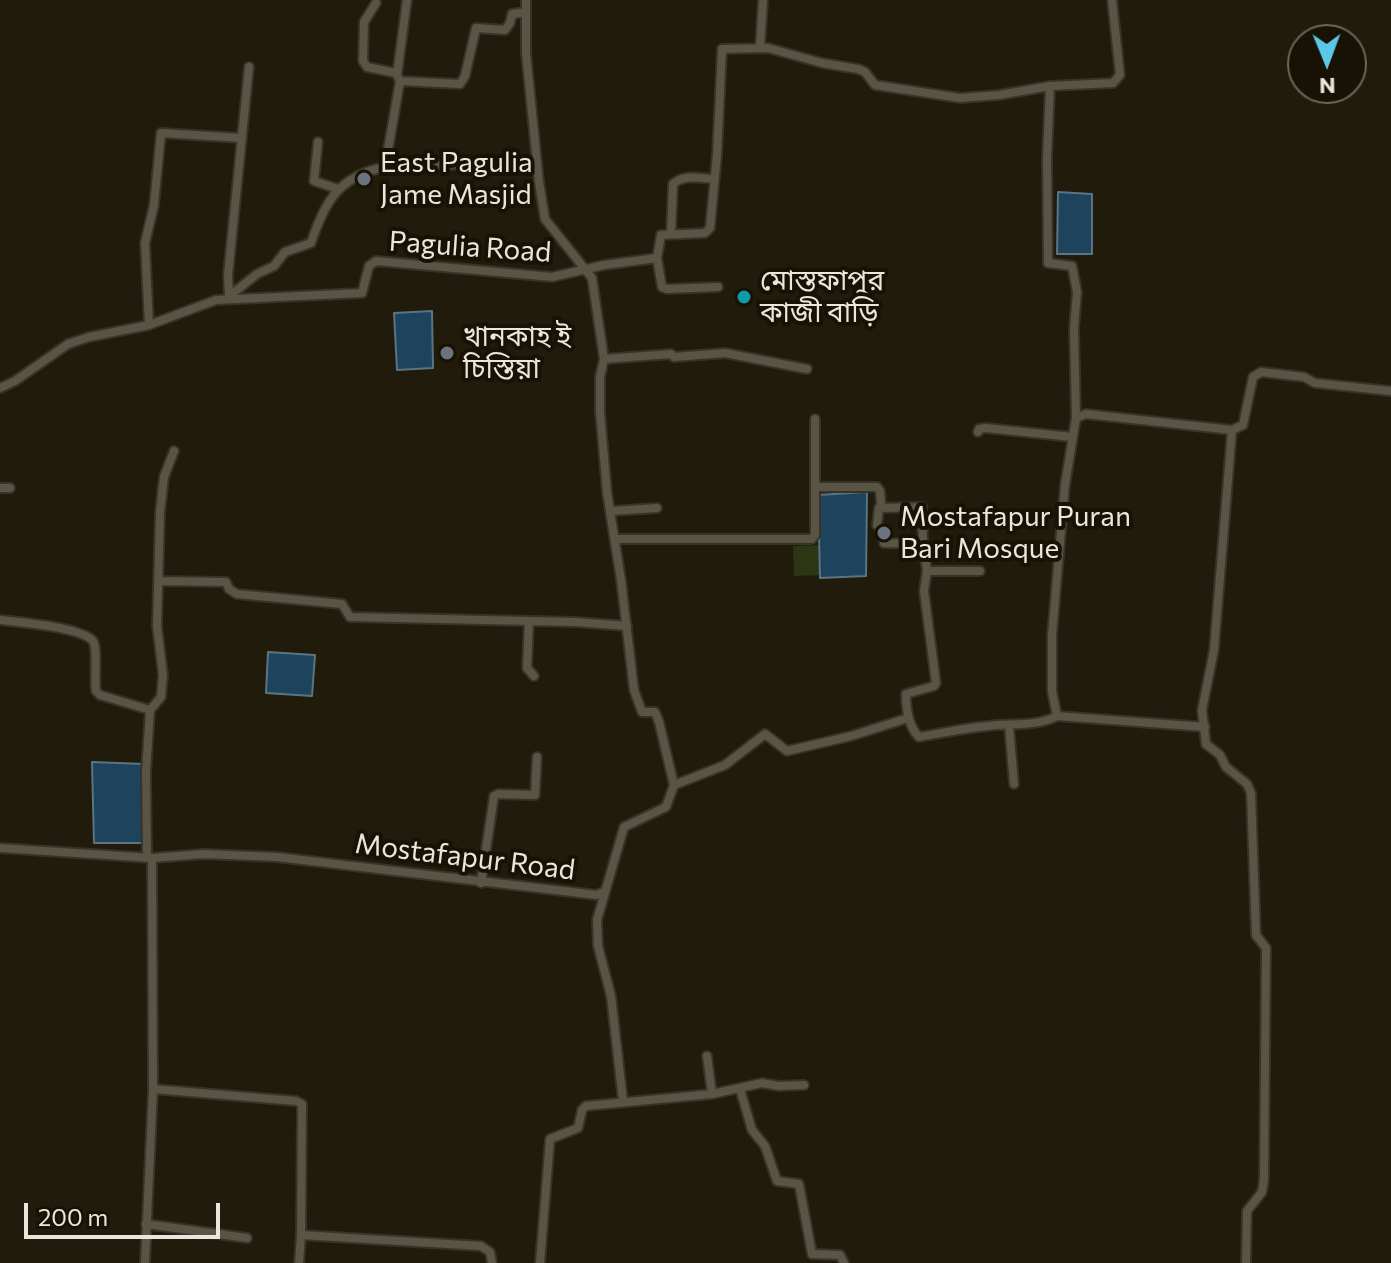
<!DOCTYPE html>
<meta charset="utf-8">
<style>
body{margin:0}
#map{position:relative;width:1391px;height:1263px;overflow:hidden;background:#201b0a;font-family:Commissioner,sans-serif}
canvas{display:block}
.north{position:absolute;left:1287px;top:24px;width:80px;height:80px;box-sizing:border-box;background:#171203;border:2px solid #6b6759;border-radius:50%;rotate:179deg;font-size:22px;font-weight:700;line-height:32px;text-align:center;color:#eae6db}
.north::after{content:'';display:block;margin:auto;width:28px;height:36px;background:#5bc8e7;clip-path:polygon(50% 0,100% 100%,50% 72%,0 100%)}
.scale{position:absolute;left:24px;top:1203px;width:196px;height:36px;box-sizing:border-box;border:4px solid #eae6db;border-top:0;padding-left:10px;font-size:24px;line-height:28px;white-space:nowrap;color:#eae6db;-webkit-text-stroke:6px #171203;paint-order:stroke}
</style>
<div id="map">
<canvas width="1391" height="1263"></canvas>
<div class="north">N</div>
<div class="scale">200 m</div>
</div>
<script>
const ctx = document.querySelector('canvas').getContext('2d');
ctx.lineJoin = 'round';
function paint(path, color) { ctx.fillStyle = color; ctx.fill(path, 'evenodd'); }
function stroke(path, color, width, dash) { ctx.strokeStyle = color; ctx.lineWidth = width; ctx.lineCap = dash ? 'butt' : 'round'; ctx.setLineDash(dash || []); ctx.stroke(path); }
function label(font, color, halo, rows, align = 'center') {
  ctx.font = font + ' Commissioner,"Noto Sans Bengali",sans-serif'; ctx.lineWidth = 8; ctx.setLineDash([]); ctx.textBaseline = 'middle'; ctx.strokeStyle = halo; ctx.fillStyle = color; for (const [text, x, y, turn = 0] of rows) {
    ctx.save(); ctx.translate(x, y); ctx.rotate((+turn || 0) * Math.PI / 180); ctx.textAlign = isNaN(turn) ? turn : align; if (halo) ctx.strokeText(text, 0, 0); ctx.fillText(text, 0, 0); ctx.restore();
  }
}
const green = new Path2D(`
 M 826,545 L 825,575 L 794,576 L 793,546 Z`);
const water = new Path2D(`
 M 1058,192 L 1092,194 L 1092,254 L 1057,254 Z
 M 432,311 L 433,368 L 397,370 L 394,313 Z
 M 867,492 L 866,576 L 820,578 L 818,495 Z
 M 268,652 L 315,655 L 312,696 L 266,693 Z
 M 92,762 L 144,764 L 144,843 L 94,843 Z`);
const minor = new Path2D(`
 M 526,0 L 526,53 L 539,182 L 545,219 L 592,278 L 604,359 L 600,377 L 600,412 L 607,492 L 621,580 L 634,690 L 642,712 L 655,712 L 659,722 L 674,785
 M 376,3 L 364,22 L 363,61 L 367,67 L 396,73 L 400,81
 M 760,47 L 763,0
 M 397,75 L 407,0
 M 1050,86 L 1047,159 L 1048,263 L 1072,266 L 1077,292 L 1074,328 L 1076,418 L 1065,485 L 1052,635 L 1052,691 L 1057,716
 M 318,142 L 314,181 L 338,189
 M 385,167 L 469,164
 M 671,233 L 673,184 C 684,174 701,178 714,179
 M 718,287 L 667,289 L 662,287 L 657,258 L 661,235 L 705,233 L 710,228 L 717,155 L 722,49 L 768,48 L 822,63 L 858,69 L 865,72 L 875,85 L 960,98 L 999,95 L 1050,86 L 1113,83 L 1120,75 L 1112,0
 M 229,295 L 228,275 L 249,67
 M 227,298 L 257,274 L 274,266 L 285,252 L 311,243 C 325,201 339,176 385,167 L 400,81 L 460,84 L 465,76 L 476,28 L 505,30 L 510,23 L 512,14 L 526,12
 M 149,325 L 145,243 L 154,205 L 161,133 L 242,138
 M 604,359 L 671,354 L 674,357 L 725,353 L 807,369
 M 0,388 L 15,381 L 68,344 L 89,337 L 149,325 L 216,300 L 362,293 L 369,266 L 376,261 L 552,277 L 604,265 L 657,258
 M 1076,418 L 1086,414 L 1232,430 L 1243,425 L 1253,377 L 1261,372 L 1304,377 L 1315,383 L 1391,391
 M 1232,430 L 1214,650 L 1202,710 L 1206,744 L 1220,755 L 1226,767 L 1247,784 L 1251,793 L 1256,935 L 1266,948 L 1264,1180 L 1262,1192 L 1247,1211 L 1246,1263
 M 978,432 L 979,429 L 986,428 L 1072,437
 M 815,487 L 877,487 L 880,491 L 881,503
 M 0,488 L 10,488
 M 611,511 L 657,508
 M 877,525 L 879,508 L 922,507 L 923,544
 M 884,534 L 884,543 L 923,544 L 927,570 L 924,591 L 936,683 L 934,686 L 906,694 C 906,709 908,726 919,737 C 942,733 965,728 988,726 C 1011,723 1036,727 1057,716 L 1205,727
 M 615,539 L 812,539 L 815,535 L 815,419
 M 927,571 L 980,571
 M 160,581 L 226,582 L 229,589 L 237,594 L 342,604 L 350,617 L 575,622 L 627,626
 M 0,620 C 18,622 82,627 93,641 C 98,648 94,680 96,691 L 100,695 L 150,710
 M 529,621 L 527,668 L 534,676
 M 1009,726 L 1014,784
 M 674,785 L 725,765 L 765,734 L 787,751 L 851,736 L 908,718
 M 0,848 L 152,858 L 204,854 L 277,857 L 597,895 L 603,892
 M 147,857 L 146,772 L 150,710 L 161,697 L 163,675 L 157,626 L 160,512 L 164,477 L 174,451
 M 481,883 L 494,796 L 498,794 L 535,795 L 537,757
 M 707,1056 L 712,1094
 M 153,1089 L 296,1101 L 302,1104 L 301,1235 L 481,1246 L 490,1252 L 492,1263
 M 740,1089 L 752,1130 L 765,1146 L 777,1181 L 799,1184 L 812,1254 L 840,1255 L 844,1263
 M 623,1101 L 611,996 L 598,946 L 597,920 L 624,827 L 666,807 L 674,785
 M 146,1224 L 247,1238
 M 145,1263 L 153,1089 L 152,858
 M 299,1263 L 301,1235
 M 540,1263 L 550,1139 L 578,1128 L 582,1110 L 586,1106 L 712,1094 L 762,1083 L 779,1086 L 804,1085`);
const markers = [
 [364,179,8,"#6b7280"],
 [744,297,8,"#0f9aa8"],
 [447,353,8,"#6b7280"],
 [884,533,8,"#6b7280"]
];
const poiNames = [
 ["East Pagulia",380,163],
 ["Jame Masjid",380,195],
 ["মোস্তফাপুর",760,281],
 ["কাজী বাড়ি",760,313],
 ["খানকাহ ই",463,337],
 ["চিস্তিয়া",463,369],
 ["Mostafapur Puran",900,517],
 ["Bari Mosque",900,549]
];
const streetNames = [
 ["Pagulia Road",470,247,4],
 ["Mostafapur Road",465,857,7]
];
paint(green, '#2c3514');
paint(water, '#1e435d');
stroke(water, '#5b7483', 2);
stroke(minor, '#37332c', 12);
stroke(minor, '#5a5442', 8);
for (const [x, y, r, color] of markers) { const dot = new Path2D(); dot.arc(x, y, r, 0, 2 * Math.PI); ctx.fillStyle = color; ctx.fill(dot); stroke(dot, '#171203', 3); }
label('28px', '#eae6db', '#171203', poiNames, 'left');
label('28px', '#eae6db', '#171203', streetNames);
</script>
